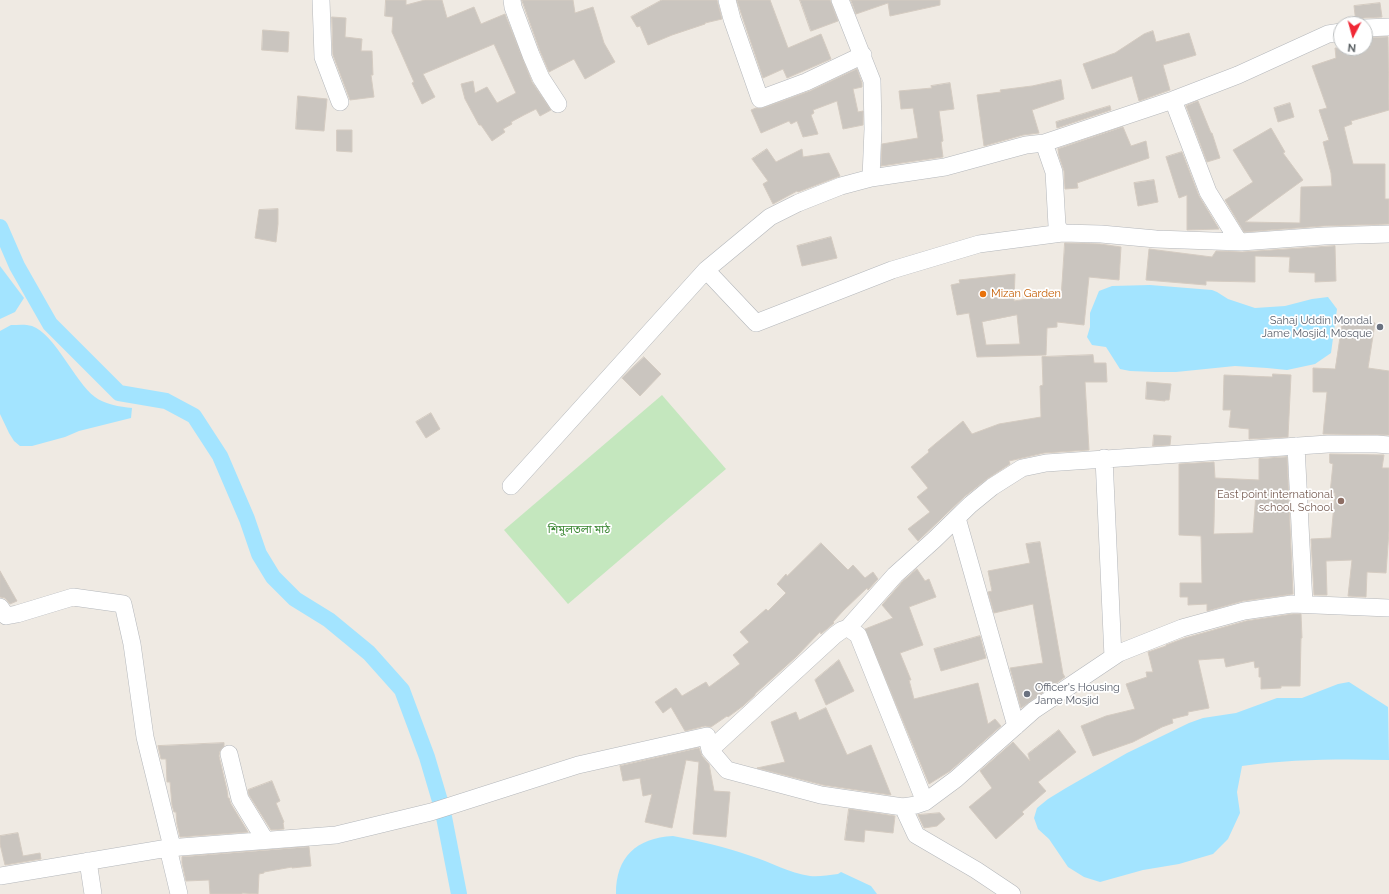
<!DOCTYPE html>
<meta charset="utf-8">
<style>
body{margin:0}
#map{position:relative;width:1389px;height:894px;overflow:hidden;background:#efeae3;font-family:Raleway,sans-serif}
canvas{display:block}
.north{position:absolute;left:1333px;top:16px;width:40px;height:40px;box-sizing:border-box;background:#fff;border:1px solid #bdc0c1;border-radius:50%;rotate:186deg;font-size:11px;font-weight:700;line-height:16px;text-align:center;color:#5b6164}
.north::after{content:'';display:block;margin:auto;width:14px;height:18px;background:#f02835;clip-path:polygon(50% 0,100% 100%,50% 72%,0 100%)}
</style>
<div id="map">
<canvas width="1389" height="894"></canvas>
<div class="north">N</div>
</div>
<script>
const ctx = document.querySelector('canvas').getContext('2d');
ctx.lineJoin = 'round';
function paint(path, color) { ctx.fillStyle = color; ctx.fill(path, 'evenodd'); }
function stroke(path, color, width, dash) { ctx.strokeStyle = color; ctx.lineWidth = width; ctx.lineCap = dash ? 'butt' : 'round'; ctx.setLineDash(dash || []); ctx.stroke(path); }
function label(font, color, halo, rows, align = 'center') {
  ctx.font = font + ' Raleway,"Noto Sans Bengali",sans-serif'; ctx.lineWidth = 3.5; ctx.setLineDash([]); ctx.textBaseline = 'middle'; ctx.strokeStyle = halo; ctx.fillStyle = color; for (const [text, x, y, turn = 0] of rows) {
    ctx.save(); ctx.translate(x, y); ctx.rotate((+turn || 0) * Math.PI / 180); ctx.textAlign = isNaN(turn) ? turn : align; if (halo) ctx.strokeText(text, 0, 0); ctx.fillText(text, 0, 0); ctx.restore();
  }
}
const green = new Path2D(`
 M 662,395 L 726,469 L 568,604 L 504,530 Z`);
const water = new Path2D(`
 M 0,266 L 24,298 L 15,312 L 0,319 Z
 M 1150,285 L 1212,290 L 1217,292 L 1228,299 L 1255,308 L 1285,306 L 1312,299 L 1328,297 L 1337,309 L 1331,353 L 1315,364 L 1287,370 L 1267,368 L 1235,366 L 1176,372 L 1155,372 L 1130,371 L 1120,369 L 1106,347 L 1092,345 L 1087,337 L 1090,327 L 1090,313 L 1099,291 L 1112,286 Z
 M 11,325 C 18,325 25,324 32,326 C 55,334 74,381 95,397 C 104,404 120,407 132,408 L 131,418 L 79,431 L 65,437 L 32,446 L 20,446 L 14,441 L 9,433 L 0,414 L 0,331 Z
 M 1349,682 L 1388,707 L 1389,760 C 1340,759 1291,759 1242,766 L 1237,792 L 1240,813 L 1228,839 L 1213,854 L 1179,864 L 1143,870 L 1100,882 L 1084,877 L 1068,867 L 1049,839 L 1038,829 L 1034,818 L 1037,808 L 1048,799 L 1066,788 L 1127,753 L 1189,723 L 1203,718 L 1236,713 L 1277,698 L 1302,698 L 1338,684 Z
 M 673,836 C 700,841 725,847 751,856 C 771,862 789,873 810,876 C 819,877 828,875 838,874 L 841,872 L 871,886 L 877,894 L 616,894 C 616,857 636,838 673,836 Z`);
const canal = new Path2D(`
 M 0,227 L 17,266 L 50,324 L 119,393 L 166,401 L 194,416 L 220,456 L 247,519 L 259,554 L 273,577 L 295,599 L 329,620 L 369,653 L 402,690 L 427,757 L 440,801
 M 444,817 L 459,894`);
const building = new Path2D(`
 M 386,0 L 406,0 L 406,5 L 425,0 L 442,0 L 447,18 L 474,7 L 481,24 L 505,14 L 532,82 L 551,110 L 540,116 L 536,109 L 524,115 L 511,122 L 512,124 L 503,129 L 505,132 L 492,141 L 481,125 L 479,125 L 465,99 L 461,84 L 473,81 L 475,93 L 487,87 L 497,103 L 516,93 L 494,44 L 423,74 L 435,97 L 422,104 L 412,83 L 414,82 L 392,32 L 393,17 L 385,16 Z
 M 522,0 L 573,0 L 575,13 L 593,7 L 604,43 L 615,62 L 585,79 L 574,59 L 549,72 L 540,51 Z
 M 662,0 L 717,0 L 722,19 L 705,23 L 705,24 L 672,35 L 648,45 L 640,26 L 637,27 L 631,17 Z
 M 737,0 L 770,0 L 788,48 L 821,34 L 831,59 L 787,78 L 783,69 L 763,78 L 742,16 Z
 M 800,0 L 830,0 L 838,21 L 811,31 Z
 M 851,0 L 940,0 L 940,5 L 890,16 L 888,3 L 856,14 Z
 M 1380,3 L 1382,17 L 1364,18 L 1359,20 L 1356,23 L 1354,6 Z
 M 332,17 L 346,18 L 345,37 L 362,39 L 361,51 L 372,51 L 373,75 L 371,75 L 374,97 L 350,100 L 333,55 Z
 M 263,30 L 289,32 L 288,52 L 262,50 Z
 M 1153,31 L 1156,42 L 1189,33 L 1196,55 L 1163,65 L 1170,90 L 1139,101 L 1132,76 L 1092,89 L 1083,64 L 1115,53 L 1144,34 Z
 M 1388,37 L 1389,110 L 1351,121 L 1352,124 L 1344,127 L 1353,164 L 1385,164 L 1385,199 L 1389,199 L 1389,224 L 1323,226 L 1244,232 L 1225,200 L 1253,182 L 1233,150 L 1271,128 L 1285,152 L 1283,153 L 1303,180 L 1245,222 L 1300,223 L 1301,187 L 1332,186 L 1331,173 L 1323,142 L 1329,140 L 1319,110 L 1327,108 L 1312,66 L 1336,58 L 1335,48 L 1365,48 L 1365,38 Z
 M 857,69 L 862,83 L 862,87 L 853,89 L 858,112 L 863,111 L 863,125 L 843,129 L 837,101 L 813,110 L 814,113 L 811,115 L 818,134 L 803,137 L 797,121 L 791,124 L 789,121 L 761,133 L 751,110 L 756,108 L 763,108 L 810,91 Z
 M 1061,80 L 1064,99 L 1032,110 L 1039,133 L 1023,135 L 984,146 L 977,95 L 1001,92 L 1000,90 L 1032,86 Z
 M 950,83 L 954,109 L 939,111 L 943,141 L 941,142 L 943,157 L 881,166 L 882,144 L 918,138 L 913,108 L 901,109 L 899,91 L 932,88 L 931,86 Z
 M 298,96 L 327,99 L 324,131 L 296,129 Z
 M 1198,101 L 1211,133 L 1212,133 L 1220,158 L 1207,162 L 1186,106 Z
 M 1290,103 L 1294,117 L 1278,122 L 1274,108 Z
 M 1110,106 L 1111,110 L 1057,128 L 1056,122 Z
 M 1123,127 L 1131,146 L 1146,141 L 1149,158 L 1077,183 L 1078,188 L 1065,189 L 1064,171 L 1059,156 L 1058,149 Z
 M 337,130 L 352,130 L 352,152 L 337,151 Z
 M 767,149 L 776,162 L 802,149 L 803,157 L 829,153 L 840,176 L 798,192 L 797,191 L 773,204 L 763,184 L 768,181 L 752,159 Z
 M 1182,152 L 1199,196 L 1219,229 L 1187,230 L 1187,195 L 1179,198 L 1166,157 Z
 M 1154,180 L 1158,202 L 1138,206 L 1134,183 Z
 M 278,209 L 278,224 L 276,242 L 255,238 L 259,210 Z
 M 831,237 L 837,258 L 802,266 L 797,246 Z
 M 1065,243 L 1100,244 L 1121,247 L 1119,280 L 1089,277 L 1084,325 L 1057,322 L 1057,327 L 1047,328 L 1046,355 L 977,357 L 969,313 L 957,315 L 951,285 L 960,283 L 959,280 L 1015,274 L 1014,301 L 1061,294 ZM 1017,315 L 1020,344 L 986,345 L 982,322 Z
 M 1335,246 L 1336,281 L 1315,282 L 1315,273 L 1289,272 L 1290,257 L 1255,256 L 1255,282 L 1206,281 L 1206,285 L 1146,280 L 1149,249 L 1212,257 L 1216,251 L 1242,252 Z
 M 1343,319 L 1375,323 L 1368,368 L 1389,371 L 1389,435 L 1323,434 L 1327,392 L 1313,392 L 1313,368 L 1335,369 Z
 M 1093,355 L 1094,363 L 1106,363 L 1107,382 L 1085,382 L 1089,450 L 1044,453 L 1009,461 L 1010,464 L 987,479 L 964,497 L 918,541 L 908,529 L 930,512 L 917,497 L 928,488 L 911,467 L 929,452 L 928,450 L 935,444 L 963,421 L 972,434 L 999,424 L 1041,417 L 1040,386 L 1043,385 L 1042,357 Z
 M 644,357 L 661,374 L 640,396 L 622,378 Z
 M 1273,374 L 1291,375 L 1288,437 L 1249,439 L 1249,429 L 1229,427 L 1231,410 L 1223,410 L 1224,375 L 1272,377 Z
 M 1147,382 L 1171,384 L 1169,400 L 1165,400 L 1165,401 L 1146,399 Z
 M 431,413 L 440,429 L 426,438 L 416,422 Z
 M 1154,435 L 1171,436 L 1170,445 L 1153,446 Z
 M 1330,454 L 1384,455 L 1382,468 L 1389,468 L 1389,531 L 1386,573 L 1367,572 L 1366,597 L 1348,596 L 1352,560 L 1326,561 L 1327,595 L 1314,595 L 1311,539 L 1331,538 L 1335,493 L 1330,493 L 1333,464 L 1330,463 Z
 M 1287,457 L 1293,594 L 1243,601 L 1207,611 L 1207,604 L 1188,605 L 1188,597 L 1180,597 L 1180,583 L 1202,583 L 1201,536 L 1179,535 L 1179,464 L 1214,462 L 1215,478 L 1259,480 L 1259,459 ZM 1215,491 L 1256,493 L 1253,533 L 1214,534 Z
 M 1040,542 L 1063,674 L 1065,677 L 1021,708 L 1010,668 L 1043,663 L 1033,604 L 994,613 L 988,592 L 992,591 L 988,571 L 1030,563 L 1026,544 Z
 M 821,543 L 848,570 L 853,565 L 865,578 L 873,572 L 878,579 L 868,590 L 867,588 L 843,611 L 833,622 L 834,623 L 821,634 L 820,632 L 796,657 L 755,694 L 755,695 L 743,706 L 728,717 L 727,716 L 711,727 L 705,726 L 685,731 L 671,707 L 663,713 L 655,702 L 676,688 L 682,696 L 706,682 L 709,687 L 740,664 L 733,655 L 749,642 L 740,632 L 766,609 L 768,611 L 786,593 L 777,584 L 786,574 L 787,576 Z
 M 917,569 L 925,581 L 929,579 L 936,597 L 909,607 L 923,645 L 900,653 L 911,680 L 909,680 L 914,699 L 978,683 L 988,724 L 995,719 L 1001,726 L 950,771 L 929,784 L 865,629 L 893,618 L 882,605 L 902,582 Z
 M 0,571 L 17,601 L 10,604 L 5,598 L 0,597 Z
 M 1293,614 L 1301,614 L 1302,638 L 1301,638 L 1300,686 L 1281,686 L 1281,688 L 1261,689 L 1261,677 L 1259,677 L 1259,667 L 1255,668 L 1254,661 L 1226,667 L 1224,658 L 1198,660 L 1209,708 L 1188,712 L 1188,715 L 1172,719 L 1173,723 L 1162,727 L 1133,742 L 1093,756 L 1081,726 L 1106,716 L 1135,709 L 1126,684 L 1147,677 L 1146,672 L 1153,672 L 1148,652 L 1166,646 L 1166,645 L 1185,638 L 1246,621 Z
 M 980,636 L 986,658 L 941,671 L 934,649 Z
 M 839,660 L 854,691 L 826,705 L 815,680 Z
 M 826,708 L 847,755 L 871,745 L 891,795 L 823,785 L 757,768 L 785,762 L 771,722 L 796,712 L 799,720 Z
 M 1059,730 L 1076,752 L 1038,782 L 1046,791 L 1022,812 L 1024,814 L 996,839 L 969,807 L 992,788 L 980,771 L 1013,742 L 1030,761 L 1028,754 Z
 M 224,743 L 224,746 L 220,751 L 219,756 L 227,790 L 228,798 L 229,798 L 231,804 L 248,832 L 180,837 L 177,824 L 176,812 L 174,812 L 172,805 L 170,782 L 167,782 L 166,759 L 161,759 L 158,746 Z
 M 699,748 L 702,756 L 709,764 L 714,791 L 730,792 L 726,837 L 693,834 L 699,762 L 686,760 L 672,828 L 645,822 L 652,794 L 643,796 L 640,778 L 623,781 L 620,766 Z
 M 272,781 L 280,801 L 276,803 L 284,822 L 283,823 L 284,829 L 271,830 L 249,795 L 248,790 Z
 M 849,809 L 895,816 L 893,833 L 865,830 L 864,842 L 845,840 Z
 M 940,813 L 945,819 L 937,826 L 924,828 L 918,815 Z
 M 18,833 L 23,856 L 40,853 L 41,859 L 5,865 L 0,844 L 0,836 Z
 M 309,847 L 311,866 L 292,868 L 292,867 L 264,872 L 264,873 L 259,874 L 258,894 L 242,893 L 242,894 L 210,894 L 209,880 L 186,881 L 182,863 L 182,857 Z`);
const minor = new Path2D(`
 M 321,0 L 323,57 L 340,102
 M 512,0 L 513,7 L 531,55 L 541,78 L 558,104
 M 727,0 L 732,19 L 760,99 L 806,82 L 863,55
 M 840,0 L 872,81 L 873,129 L 871,178
 M 1365,28 L 1389,27
 M 1173,100 L 1208,192 L 1239,242
 M 1044,143 L 1054,172 L 1057,226 L 1062,233
 M 706,270 L 756,323 L 892,270 L 979,244 L 1062,233 L 1101,234 L 1156,239 L 1241,242 L 1324,236 L 1389,234
 M 1296,446 L 1304,604
 M 1104,458 L 1113,657
 M 511,486 L 706,270 L 770,217 L 798,203 L 841,186 L 871,178 L 945,167 L 1026,145 L 1044,143 L 1173,100 L 1238,75 L 1328,34 L 1341,32
 M 957,518 L 1016,726
 M 0,607 L 6,616 L 17,614 L 73,597 L 123,604 L 132,644 L 145,737 L 172,847
 M 848,628 L 858,635 L 925,802
 M 710,750 L 835,635 L 842,630 L 848,628 L 895,575 L 934,540 L 970,505 L 992,487 L 1022,468 L 1046,463 L 1328,444 L 1377,444 L 1389,445
 M 229,754 L 240,799 L 265,840
 M 903,807 L 916,835 L 976,870 L 1012,894
 M 168,848 L 179,894
 M 88,861 L 93,894
 M 0,876 L 168,848 L 336,835 L 431,812 L 578,765 L 707,736 L 710,750 L 727,770 L 821,795 L 903,807 L 916,805 L 925,802 L 956,779 L 1034,710 L 1119,653 L 1182,628 L 1244,611 L 1292,604 L 1389,608`);
const markers = [
 [983,294,4,"#e8710a"],
 [1380,327,4,"#6b7280"],
 [1341,501,4,"#8d6e63"],
 [1027,694,4,"#6b7280"]
];
const foodNames = [
 ["Mizan Garden",991,294]
];
const worshipNames = [
 ["Sahaj Uddin Mondal",1372,321],
 ["Jame Mosjid, Mosque",1372,334],
 ["Officer's Housing",1035,688,"left"],
 ["Jame Mosjid",1035,701,"left"]
];
const educationNames = [
 ["East point international",1333,495],
 ["school, School",1333,508]
];
const parkNames = [
 ["শিমুলতলা মাঠ",579,530]
];
paint(green, '#c4e7be');
paint(water, '#a3e4ff');
stroke(canal, '#a3e4ff', 16);
paint(building, '#cac5bf');
stroke(building, '#d4cbc1', 1);
stroke(minor, '#b4b7bb', 18);
stroke(minor, '#fff', 17);
for (const [x, y, r, color] of markers) { const dot = new Path2D(); dot.arc(x, y, r, 0, 2 * Math.PI); ctx.fillStyle = color; ctx.fill(dot); stroke(dot, '#fff', 1.5); }
label('11px', '#c56008', '#fff', foodNames, 'left');
label('11px', '#5b616d', '#fff', worshipNames, 'right');
label('11px', '#785e54', '#fff', educationNames, 'right');
label('11px', '#398631', '#fff', parkNames);
</script>
